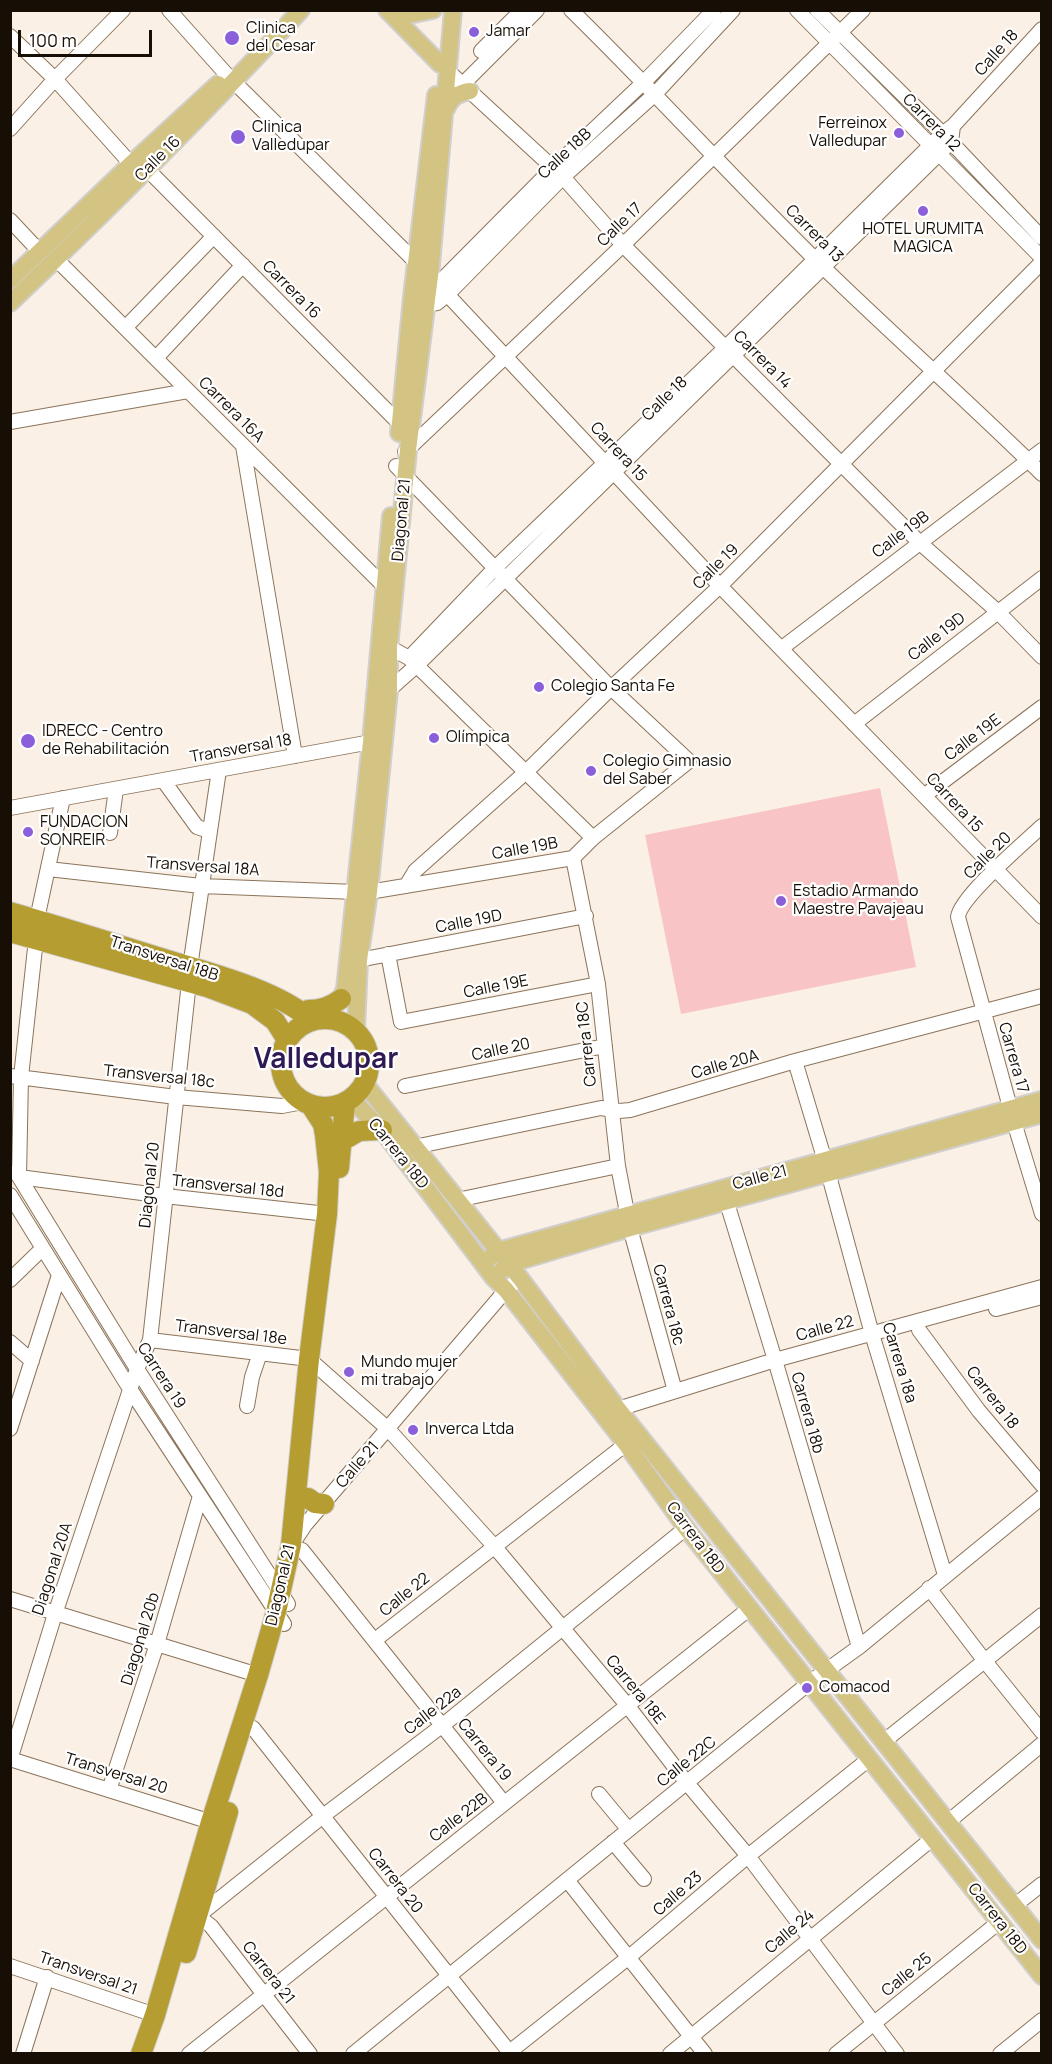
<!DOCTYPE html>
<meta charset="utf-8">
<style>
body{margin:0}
#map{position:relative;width:1052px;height:2064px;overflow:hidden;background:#fbf0e5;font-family:Manrope,sans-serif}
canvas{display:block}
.frame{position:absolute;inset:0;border:12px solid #170e05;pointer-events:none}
.scale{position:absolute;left:18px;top:30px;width:134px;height:27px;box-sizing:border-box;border:3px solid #170e05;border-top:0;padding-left:8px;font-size:18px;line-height:21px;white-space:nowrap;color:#170e05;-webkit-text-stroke:4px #fff;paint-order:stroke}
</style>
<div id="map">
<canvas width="1052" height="2064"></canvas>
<div class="frame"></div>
<div class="scale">100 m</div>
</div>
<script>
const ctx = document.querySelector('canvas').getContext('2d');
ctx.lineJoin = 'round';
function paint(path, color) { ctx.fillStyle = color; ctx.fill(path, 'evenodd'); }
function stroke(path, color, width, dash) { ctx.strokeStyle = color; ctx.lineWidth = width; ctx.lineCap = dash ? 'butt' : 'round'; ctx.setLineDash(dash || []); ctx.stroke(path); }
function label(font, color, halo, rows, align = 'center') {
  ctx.font = font + ' Manrope,sans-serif'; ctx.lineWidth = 4.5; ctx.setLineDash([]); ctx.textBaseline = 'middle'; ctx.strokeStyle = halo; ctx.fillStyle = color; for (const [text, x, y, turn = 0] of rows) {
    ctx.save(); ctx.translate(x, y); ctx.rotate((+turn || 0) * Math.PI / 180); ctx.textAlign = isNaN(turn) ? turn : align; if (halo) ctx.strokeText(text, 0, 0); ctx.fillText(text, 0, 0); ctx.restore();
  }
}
const green = new Path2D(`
 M 880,788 L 916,967 L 681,1014 L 645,835 Z`);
const minor = new Path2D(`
 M 169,10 L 227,75 L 430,276 L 720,586 L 1042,917
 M 571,10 C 657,94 737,183 823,267 C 895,337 970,403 1042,474
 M 797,10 L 1042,258
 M 817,10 L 951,142 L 1042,238
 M 10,36 L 55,79 L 131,164
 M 481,51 L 522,10
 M 449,72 L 563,177 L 623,245 L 919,542 L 997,611 L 1042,657
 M 463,84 L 537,10
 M 10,129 L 55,79 L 123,10
 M 148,170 L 404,428
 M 10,220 L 40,252
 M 56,259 L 383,585
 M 432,290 L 553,168 L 644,82 L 714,10
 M 417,306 L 437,303 L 448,294 L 563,177 L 655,94 L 733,10
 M 125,328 L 214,236
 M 156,358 L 243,265
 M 10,422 L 188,391
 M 243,446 L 295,756
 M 405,452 L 623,245 L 863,10
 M 389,647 L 409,658 L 593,838
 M 782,648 L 1042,450
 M 409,658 L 496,567 L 725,348 L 942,134 L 953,126 L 1042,29
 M 389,690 L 416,666 L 951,142 L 953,126
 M 854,724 L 1042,578
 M 163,780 L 197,827 L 209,831
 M 925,795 L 1042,707
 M 10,808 L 371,742
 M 1042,826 C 1025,842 960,897 958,917 L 1014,1122 L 1042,1214
 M 110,833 L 116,789
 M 573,858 L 598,984 L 618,1166 L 630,1228 L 675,1391
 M 48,869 L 201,886 L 356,892
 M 406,886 L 415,871 L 526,772 L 611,688 L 720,586 L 1042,262
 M 369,892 L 573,858 L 593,838 L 689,761 L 611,688 L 396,466
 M 37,919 L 63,798
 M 36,939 L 21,1077 L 19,1177 L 165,1196 L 327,1214
 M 388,954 L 401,1022 L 598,984
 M 359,960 L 586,916
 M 190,967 L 219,770
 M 795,1061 L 825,1161 L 872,1334 L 945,1575
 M 10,1076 L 176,1097 L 282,1106 L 303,1102
 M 405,1086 L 605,1046
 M 414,1147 L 601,1108 L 619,1111 L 630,1110 L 795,1061 L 1042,996
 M 16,1172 L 137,1369 L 288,1604
 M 724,1193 L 775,1360 L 859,1647
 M 10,1195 L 130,1389 L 284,1624
 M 457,1200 L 618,1166
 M 10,1280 L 42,1249
 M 996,1309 L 1042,1297
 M 919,1330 L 979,1411 L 1042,1485
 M 150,1340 L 309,1359 L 388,1429 L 494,1546 L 627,1705 L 687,1783 L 748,1856 L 897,2054
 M 10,1342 L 32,1361
 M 247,1406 L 252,1377 L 260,1353
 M 618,1409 L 775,1360 L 1042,1287
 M 10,1429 L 59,1275
 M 293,1543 L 305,1525 L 506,1290 L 520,1278
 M 302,1550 L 504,1803
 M 929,1588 L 984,1660 L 1042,1732
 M 10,1599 L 258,1675
 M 375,1640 L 626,1444
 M 253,1728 L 511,2054
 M 883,1742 L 1042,1615
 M 10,1759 L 211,1822
 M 10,1760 L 55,1614 L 137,1369 L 150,1340 L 189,982
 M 109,1790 L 157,1644 L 200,1496
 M 599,1794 L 628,1829
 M 948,1822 L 1042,1744
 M 613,1842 L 644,1879
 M 567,1880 L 705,2054
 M 1014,1906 L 1042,1884
 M 10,1966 L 155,2015
 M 23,2054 L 47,1977
 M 189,2054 L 750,1608
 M 310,2054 L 211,1926 L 198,1916 L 323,1816 L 443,1725 L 686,1528
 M 353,2054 L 809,1683 L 859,1647 L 1042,1497
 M 507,2054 L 629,1957 L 748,1856 L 869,1759
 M 670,2054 L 933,1838
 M 836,2054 L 999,1922
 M 1000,2054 L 1042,2020`);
const major = new Path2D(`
 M 387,10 L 440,64
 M 391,10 L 408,15 L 433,10
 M 446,109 C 451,98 457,93 470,91
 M 10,280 L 131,164 L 218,84
 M 10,303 C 110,208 207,111 301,10
 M 399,433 L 412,297 L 436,95
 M 322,1019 C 333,1010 340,1002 345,989 L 371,742 L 391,516
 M 356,1030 L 359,960 L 369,892 L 389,690 L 389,647 L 408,450 L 430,276 L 453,10
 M 365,1084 L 520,1278 L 618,1409 L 1042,1940
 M 351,1099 L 382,1130 L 493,1277 L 506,1290 L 626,1444 L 686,1528 L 1042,1976
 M 492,1256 L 498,1251 L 1042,1100
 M 503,1269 L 509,1264 L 630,1228 L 1042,1114`);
const highway = new Path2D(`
 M 10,912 C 62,927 113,943 164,959 C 207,972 279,990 312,1021
 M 10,932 L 207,987 L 252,1004 L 275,1021 L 287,1040
 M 308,1010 C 321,1010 330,1007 341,999
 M281 1063a44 44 0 1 1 88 0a44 44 0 1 1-88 0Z
 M 340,1142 L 359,1131 L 382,1130
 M 339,1168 L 345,1103
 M 308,1498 L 315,1503 L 324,1504
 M 186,1953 L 228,1812
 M 141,2054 L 155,2015 L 211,1822 L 258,1675 L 276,1612 L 291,1545 L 309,1359 L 327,1214 L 329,1172 L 325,1135 L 323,1124 L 310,1104`);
const markers = [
 [474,32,6,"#8a5fd9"],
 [232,38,8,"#8a5fd9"],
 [899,133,6,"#8a5fd9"],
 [238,137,8,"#8a5fd9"],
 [923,211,6,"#8a5fd9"],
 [539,687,6,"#8a5fd9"],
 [434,738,6,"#8a5fd9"],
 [28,741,8,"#8a5fd9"],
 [591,771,6,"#8a5fd9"],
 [28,832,6,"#8a5fd9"],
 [781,901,6,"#8a5fd9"],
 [349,1372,6,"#8a5fd9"],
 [413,1430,6,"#8a5fd9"],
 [807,1688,6,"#8a5fd9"]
];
const poiNames = [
 ["Clinica",246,29],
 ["del Cesar",246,47],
 ["Jamar",486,32],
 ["Ferreinox",887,124,"right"],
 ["Valledupar",887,142,"right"],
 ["Clinica",252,128],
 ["Valledupar",252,146],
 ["HOTEL URUMITA",923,230,"center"],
 ["MAGICA",923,248,"center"],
 ["Colegio Santa Fe",551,687],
 ["IDRECC - Centro",42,732],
 ["de Rehabilitación",42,750],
 ["Olímpica",446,738],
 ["Colegio Gimnasio",603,762],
 ["del Saber",603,780],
 ["FUNDACION",40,823],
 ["SONREIR",40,841],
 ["Estadio Armando",793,892],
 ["Maestre Pavajeau",793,910],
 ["Mundo mujer",361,1363],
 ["mi trabajo",361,1381],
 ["Inverca Ltda",425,1430],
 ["Comacod",819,1688]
];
const streetNames = [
 ["Calle 18",997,53,-48],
 ["Carrera 12",931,123,45],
 ["Calle 18B",565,154,-43],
 ["Calle 16",158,159,-45],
 ["Calle 17",620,225,-44],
 ["Carrera 13",814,234,45],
 ["Carrera 16",291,290,45],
 ["Carrera 14",762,360,45],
 ["Calle 18",665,399,-44],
 ["Carrera 16A",231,410,45],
 ["Carrera 15",618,452,47],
 ["Diagonal 21",402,520,-85],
 ["Calle 19B",901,535,-37],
 ["Calle 19",716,567,-45],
 ["Calle 19D",937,637,-38],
 ["Calle 19E",973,738,-37],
 ["Transversal 18",241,749,-10],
 ["Carrera 15",954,803,47],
 ["Calle 19B",525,849,-10],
 ["Calle 20",988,856,-45],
 ["Transversal 18A",203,867,4],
 ["Calle 19D",469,922,-11],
 ["Transversal 18B",164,959,18],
 ["Calle 19E",496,987,-11],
 ["Carrera 18C",587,1044,-96],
 ["Calle 20",501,1050,-12],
 ["Carrera 17",1013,1058,74],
 ["Calle 20A",725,1065,-16],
 ["Transversal 18c",159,1077,6],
 ["Carrera 18D",398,1154,51],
 ["Calle 21",760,1178,-15],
 ["Diagonal 20",150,1185,-84],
 ["Transversal 18d",228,1187,6],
 ["Carrera 18c",668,1305,75],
 ["Calle 22",825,1329,-15],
 ["Transversal 18e",231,1333,7],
 ["Carrera 18a",899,1363,73],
 ["Carrera 19",161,1376,57],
 ["Carrera 18",992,1398,52],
 ["Carrera 18b",807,1413,74],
 ["Calle 21",358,1465,-49],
 ["Carrera 18D",695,1538,53],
 ["Diagonal 20A",53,1569,-72],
 ["Diagonal 21",281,1585,-77],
 ["Calle 22",405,1595,-39],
 ["Diagonal 20b",141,1639,-73],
 ["Carrera 18E",635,1690,51],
 ["Calle 22a",433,1711,-38],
 ["Carrera 19",484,1750,51],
 ["Calle 22C",687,1762,-39],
 ["Transversal 20",116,1774,17],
 ["Calle 22B",459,1818,-38],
 ["Carrera 20",395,1881,52],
 ["Calle 23",678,1894,-41],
 ["Carrera 18D",997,1919,52],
 ["Calle 24",790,1932,-40],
 ["Carrera 21",268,1973,52],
 ["Transversal 21",88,1974,19],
 ["Calle 25",907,1975,-39]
];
const townNames = [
 ["Valledupar",326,1060]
];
paint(green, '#f9c4c5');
stroke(minor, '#8b745a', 16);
stroke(major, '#d1cfcd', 20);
stroke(highway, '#d1cfcd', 22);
stroke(minor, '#fff', 14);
stroke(major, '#d3c484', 16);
stroke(highway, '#b59d32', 20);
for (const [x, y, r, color] of markers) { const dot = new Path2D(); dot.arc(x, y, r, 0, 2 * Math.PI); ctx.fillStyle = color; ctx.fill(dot); stroke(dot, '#fff', 2); }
label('16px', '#170e05', '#fff', poiNames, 'left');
label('16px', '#170e05', '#fff', streetNames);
label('bold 28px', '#301a54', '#fff', townNames);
</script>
